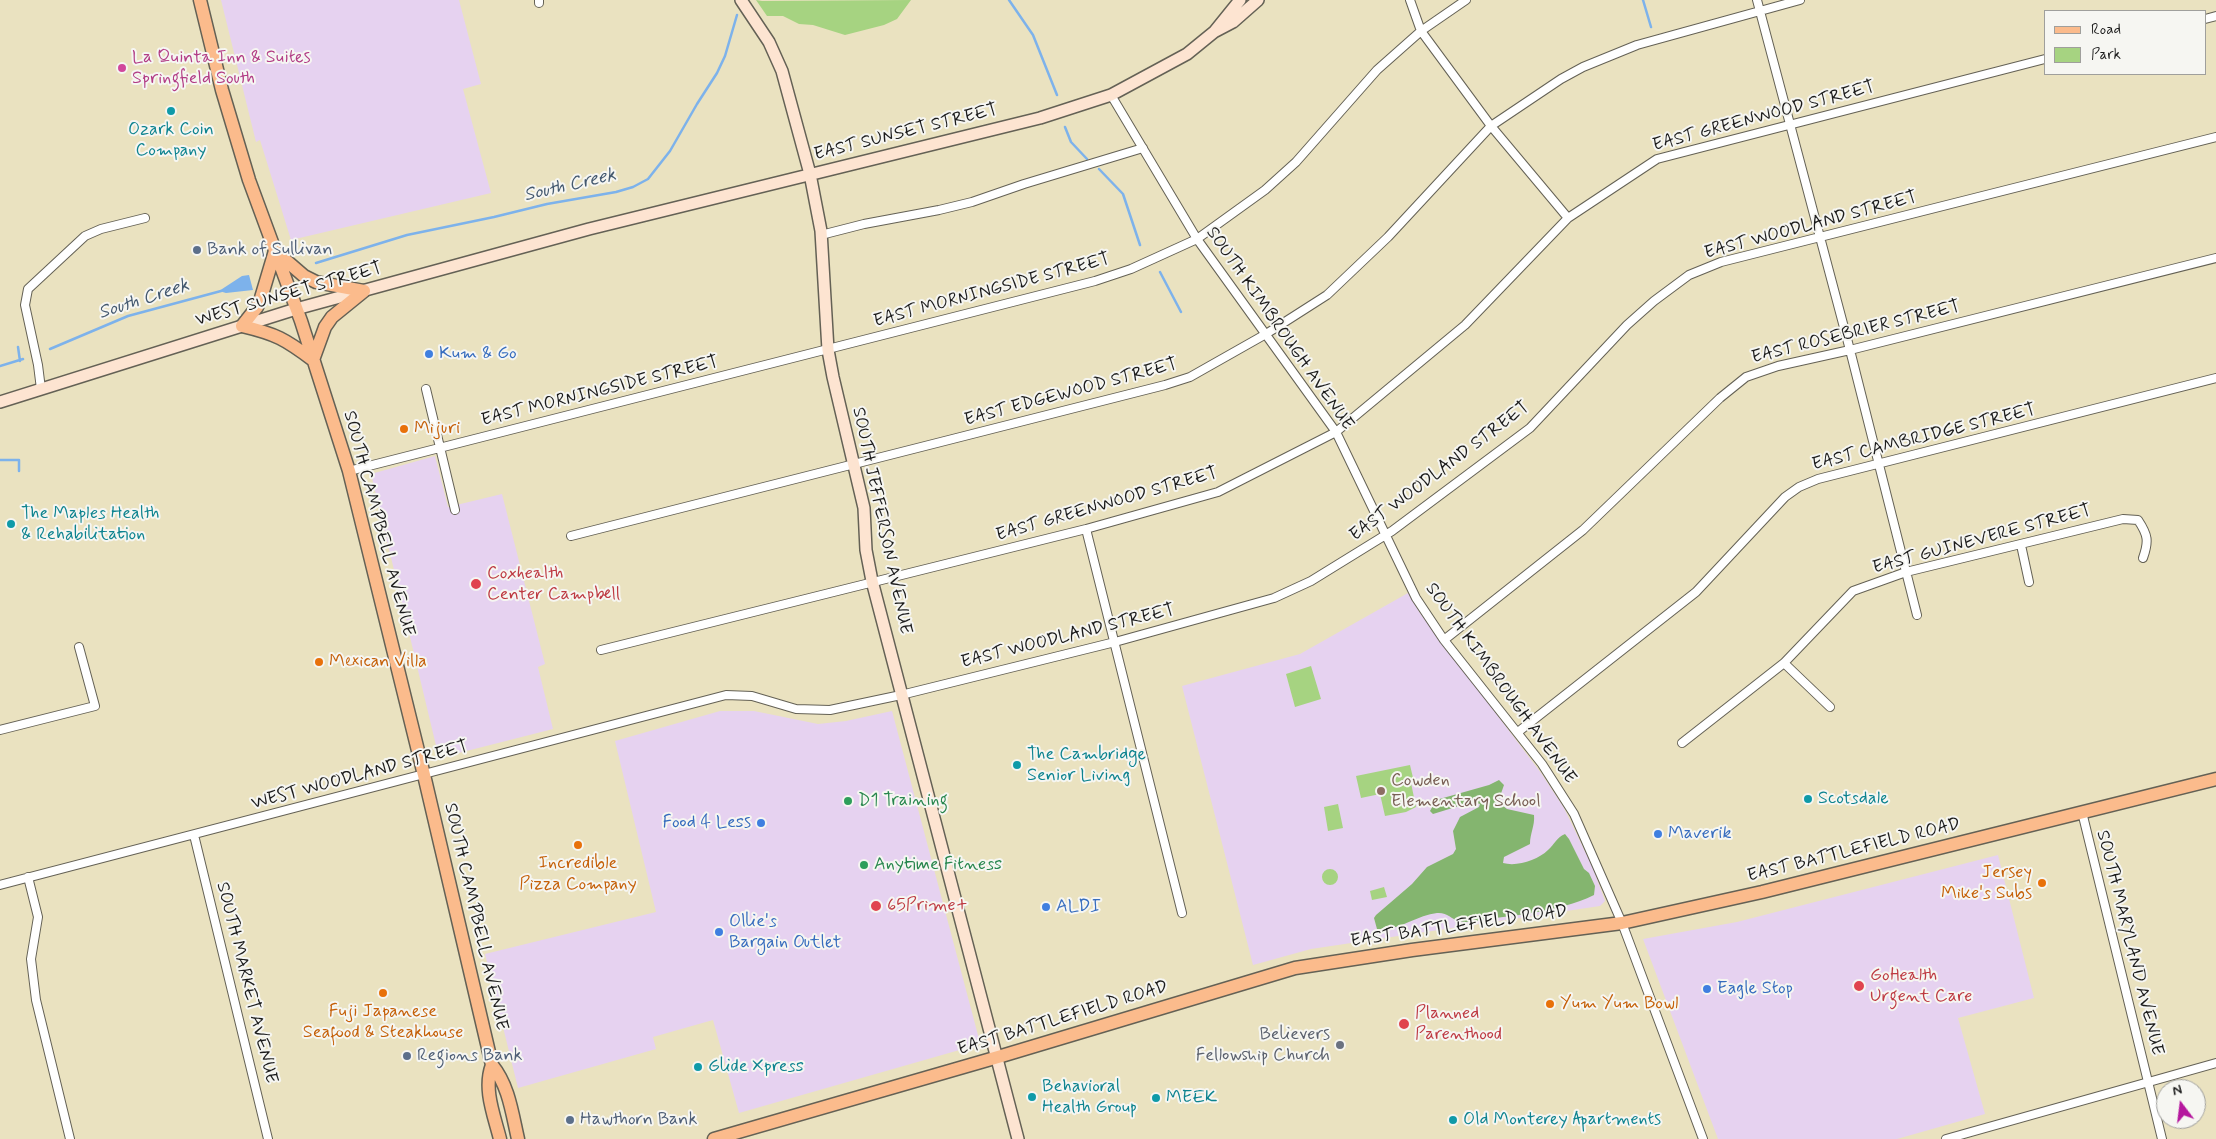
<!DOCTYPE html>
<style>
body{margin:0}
#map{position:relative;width:2216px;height:1139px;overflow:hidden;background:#eae2c0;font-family:Mynerve,sans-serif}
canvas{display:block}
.legend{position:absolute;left:2044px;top:10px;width:162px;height:65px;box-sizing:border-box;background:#f6f6f2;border:1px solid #9f9f9c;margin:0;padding:6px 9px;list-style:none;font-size:15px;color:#1c1c1c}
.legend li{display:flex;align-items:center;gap:10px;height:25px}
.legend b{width:25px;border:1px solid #9f9f9c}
.north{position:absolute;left:2156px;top:1079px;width:50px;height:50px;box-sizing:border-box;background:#f6f6f2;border:1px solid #9f9f9c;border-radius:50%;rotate:345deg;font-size:14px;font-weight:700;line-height:20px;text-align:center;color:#1c1c1c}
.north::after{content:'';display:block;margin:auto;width:18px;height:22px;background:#b5179e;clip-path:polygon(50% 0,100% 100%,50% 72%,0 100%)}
</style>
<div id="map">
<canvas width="2216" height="1139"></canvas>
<ul class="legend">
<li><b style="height:6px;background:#fbbb8c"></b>Road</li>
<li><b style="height:14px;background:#a6d381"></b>Park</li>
</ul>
<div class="north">N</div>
</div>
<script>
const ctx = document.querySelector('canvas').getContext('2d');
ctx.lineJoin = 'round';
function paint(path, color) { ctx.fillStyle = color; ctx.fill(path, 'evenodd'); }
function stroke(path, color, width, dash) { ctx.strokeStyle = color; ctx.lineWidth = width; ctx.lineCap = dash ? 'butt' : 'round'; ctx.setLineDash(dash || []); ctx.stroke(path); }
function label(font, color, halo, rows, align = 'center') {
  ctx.font = font + ' Mynerve,sans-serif'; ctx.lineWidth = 4; ctx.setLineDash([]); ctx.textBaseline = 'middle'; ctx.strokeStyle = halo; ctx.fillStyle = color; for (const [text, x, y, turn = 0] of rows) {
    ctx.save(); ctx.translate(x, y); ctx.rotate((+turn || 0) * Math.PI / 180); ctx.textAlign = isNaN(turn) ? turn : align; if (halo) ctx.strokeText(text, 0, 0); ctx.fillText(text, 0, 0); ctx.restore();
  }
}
const built = new Path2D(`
 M 221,0 L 459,0 L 481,84 L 463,89 L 491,193 L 291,240 L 260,140 L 256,142 Z
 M 435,456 L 448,507 L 502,494 L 545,664 L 538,667 L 553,729 L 439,758 L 371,474 Z
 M 1408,593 L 1420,613 L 1541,773 L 1564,808 L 1593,868 L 1605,901 L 1600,906 L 1311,949 L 1253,965 L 1182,686 L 1300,654 Z
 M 720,711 L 754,711 L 818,724 L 846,721 L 892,711 L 979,1039 L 977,1045 L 739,1113 L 713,1020 L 653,1037 L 656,1049 L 518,1088 L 485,954 L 656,912 L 615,741 Z
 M 1998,855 L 2034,998 L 1958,1018 L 1985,1114 L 1897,1139 L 1718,1139 L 1643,939 L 1737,922 Z`);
const green = new Path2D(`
 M 756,0 L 762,1 L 911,0 L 897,19 L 884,25 L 845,35 L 813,25 L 799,24 L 783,16 L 767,16 Z
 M 1311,666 L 1321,699 L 1295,707 L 1286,674 Z
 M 1410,765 L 1414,782 L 1411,783 L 1416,807 L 1406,812 L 1385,816 L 1380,794 L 1361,798 L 1356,776 Z
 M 1338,804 L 1343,828 L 1328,831 L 1324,807 Z
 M1322 877a8 8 0 1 1 16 0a8 8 0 1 1-16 0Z
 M 1384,887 L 1387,897 L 1372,900 L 1370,891 Z`);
const forest = new Path2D(`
 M 1499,780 L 1504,785 L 1498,802 L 1507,809 L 1534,815 C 1535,826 1530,833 1530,844 L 1504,857 L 1503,863 C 1517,867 1538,860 1548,850 C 1555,844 1556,838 1565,834 L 1569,839 L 1584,869 L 1589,873 L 1595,886 L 1594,895 C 1558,913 1510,915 1470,922 C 1467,922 1462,922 1459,921 C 1451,919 1447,912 1437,913 C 1417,915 1397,932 1377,929 L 1374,918 L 1376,915 L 1412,884 L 1427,867 L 1453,854 L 1456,849 L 1453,831 L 1460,817 L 1479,807 L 1480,804 L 1472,802 L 1433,814 L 1430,811 L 1436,800 L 1489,785 Z`);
const water = new Path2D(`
 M 249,275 L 253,290 L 226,293 L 219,291 L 242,276 Z`);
const stream = new Path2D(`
 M 1009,0 L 1033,35 L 1057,95
 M 1643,0 L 1651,27
 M 1065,127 L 1071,142 L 1087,159
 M 1099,169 L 1123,194 L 1140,245
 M 316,263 L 407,235 L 494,217 L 547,204 L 616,192 L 633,187 L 648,179 L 670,151 L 697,104 L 717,73 L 725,56 L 737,15
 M 1160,272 L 1181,312
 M 18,347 L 20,361
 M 50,349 L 128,316 L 221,291
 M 0,366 L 23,359
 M 0,460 L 19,460 L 19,471`);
const street = new Path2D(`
 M 539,0 L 539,3
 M 1410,0 L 1421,31 L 1491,126 L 1568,218
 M 1757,0 L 1850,350 L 1917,615
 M 2205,19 L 2216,16
 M 1111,95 L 1197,239 L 1336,432 L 1416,598 L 1444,640 L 1542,764 L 1574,814 L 1622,923 L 1703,1139
 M 821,235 L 864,224 L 939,210 L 972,202 L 1024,184 L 1143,148
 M 41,389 L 38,365 L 25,305 L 28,289 L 85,236 L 101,229 L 145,218
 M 426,389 L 455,510
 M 349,471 L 1095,281 L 1131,269 L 1197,239 L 1265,190 L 1296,162 L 1377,70 L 1421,31 L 1466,0
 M 1086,529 L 1182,913
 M 571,536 L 1165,385 L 1190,377 L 1266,334 L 1327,295 L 1388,237 L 1491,126 L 1561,79 L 1583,67 L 1637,45 L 1800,0
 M 2021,545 L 2029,582
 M 1444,640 L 1583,530 L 1720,398 L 1746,377 L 1778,366 L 1850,350 L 2216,258
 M 601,650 L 1086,529 L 1218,492 L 1336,432 L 1465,325 L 1568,218 L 1657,159 L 2045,59
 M 1784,663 L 1830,707
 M 0,730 L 95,706 L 79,647
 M 1518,732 L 1696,592 L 1785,497 L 1799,487 L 1818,479 L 2216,378
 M 1682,743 L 1784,663 L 1853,591 L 1906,572 L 2123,519 L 2138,520 C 2148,535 2149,541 2143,558
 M 2082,812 L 2162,1139
 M 194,835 L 268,1139
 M 28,877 L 38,917 L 31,959 L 36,1000 L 70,1139
 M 0,885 L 726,695 L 752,696 L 796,709 L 830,710 L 901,695 L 1115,642 L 1274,598 L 1311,581 L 1392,531 L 1530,428 L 1627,325 L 1654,301 L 1689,275 L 1721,262 L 2216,137
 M 1946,1139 L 2216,1063`);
const secondary = new Path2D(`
 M 741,0 L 769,42 L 782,71 L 810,174 L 821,231 L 828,350 L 833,377 L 864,508 L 866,550 L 872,581 L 1018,1139
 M 1215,31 L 1240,0
 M 0,402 L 296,309 L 589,229 L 1040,118 L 1111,95 L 1187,54 L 1214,32 L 1233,22 L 1258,0`);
const primary = new Path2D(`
 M 200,0 L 222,90 L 249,180 L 301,321 L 349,471 L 424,775 L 492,1065 C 509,1086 512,1113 518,1139
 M 275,251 L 304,276 L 316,282 L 364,291 L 332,317 L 325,327 L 313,360 C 285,339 276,334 242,326 L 257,307 L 261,298 Z
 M 492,1065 C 483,1089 494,1115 500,1139
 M 714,1139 L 998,1057 L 1295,968 L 1412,950 L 1622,923 L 1762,892 L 2216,779`);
const markers = [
 [122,68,5,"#d1479c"],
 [171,111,5,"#0f9aa8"],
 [197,250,5,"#5c6f8a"],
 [429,354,5,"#3f7fe0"],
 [404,429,5,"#e8710a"],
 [11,524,5,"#0f9aa8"],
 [476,584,6,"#e0444e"],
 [319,662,5,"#e8710a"],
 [1017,765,5,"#0f9aa8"],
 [1381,791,5,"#8d6e63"],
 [1808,799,5,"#0f9aa8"],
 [848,801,5,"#2e9e5b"],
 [761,823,5,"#3f7fe0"],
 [1658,834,5,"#3f7fe0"],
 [578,845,5,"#e8710a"],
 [864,865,5,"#2e9e5b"],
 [2042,883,5,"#e8710a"],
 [876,906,6,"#e0444e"],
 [1046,907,5,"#3f7fe0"],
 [719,932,5,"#3f7fe0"],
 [1859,986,6,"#e0444e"],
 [1707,989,5,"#3f7fe0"],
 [383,993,5,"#e8710a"],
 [1550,1004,5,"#e8710a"],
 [1404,1024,6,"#e0444e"],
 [1340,1045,5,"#6b7280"],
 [407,1056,5,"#5c6f8a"],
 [698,1067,5,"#0f9aa8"],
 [1032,1097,5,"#0f9aa8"],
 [1156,1098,5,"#0f9aa8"],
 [570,1120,5,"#5c6f8a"],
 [1453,1120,5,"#0f9aa8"]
];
const hotelNames = [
 ["La Quinta Inn & Suites",132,58],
 ["Springfield South",132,79]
];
const streetNames = [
 ["EAST GREENWOOD STREET",1764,117,-15],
 ["EAST SUNSET STREET",906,133,-14],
 ["EAST WOODLAND STREET",1811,226,-15],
 ["EAST MORNINGSIDE STREET",992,291,-15],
 ["WEST SUNSET STREET",289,295,-16],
 ["SOUTH KIMBROUGH AVENUE",1279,329,55],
 ["EAST ROSEBRIER STREET",1856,333,-14],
 ["EAST MORNINGSIDE STREET",600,392,-14],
 ["EAST EDGEWOOD STREET",1071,393,-15],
 ["EAST CAMBRIDGE STREET",1924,438,-14],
 ["EAST WOODLAND STREET",1440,472,-37],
 ["EAST GREENWOOD STREET",1107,505,-16],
 ["SOUTH JEFFERSON AVENUE",881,521,78],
 ["SOUTH CAMPBELL AVENUE",378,524,75],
 ["EAST GUINEVERE STREET",1982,540,-15],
 ["EAST WOODLAND STREET",1068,637,-14],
 ["SOUTH KIMBROUGH AVENUE",1500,684,54],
 ["WEST WOODLAND STREET",360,776,-15],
 ["EAST BATTLEFIELD ROAD",1854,851,-14],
 ["SOUTH CAMPBELL AVENUE",475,917,77],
 ["EAST BATTLEFIELD ROAD",1459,927,-8],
 ["SOUTH MARYLAND AVENUE",2129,943,76],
 ["SOUTH MARKET AVENUE",246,983,76],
 ["EAST BATTLEFIELD ROAD",1063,1019,-17]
];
const cultureNames = [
 ["Ozark Coin",171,130,"center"],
 ["Company",171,151,"center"],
 ["The Maples Health",21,514],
 ["& Rehabilitation",21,535],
 ["The Cambridge",1027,755],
 ["Senior Living",1027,776],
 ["Scotsdale",1818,799],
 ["Glide Xpress",708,1067],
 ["Behavioral",1042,1087],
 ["Health Group",1042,1108],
 ["MEEK",1166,1098],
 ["Old Monterey Apartments",1463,1120]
];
const serviceNames = [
 ["Bank of Sullivan",207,250],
 ["Regions Bank",417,1056],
 ["Hawthorn Bank",580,1120]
];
const shopNames = [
 ["Kum & Go",439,354],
 ["Food 4 Less",751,823,"right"],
 ["Maverik",1668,834],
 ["ALDI",1056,907],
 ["Ollie's",729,922],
 ["Bargain Outlet",729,943],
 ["Eagle Stop",1717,989]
];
const foodNames = [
 ["Mijuri",414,429],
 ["Mexican Villa",329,662],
 ["Incredible",578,864,"center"],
 ["Pizza Company",578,885,"center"],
 ["Jersey",2032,873,"right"],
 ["Mike's Subs",2032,894,"right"],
 ["Yum Yum Bowl",1560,1004],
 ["Fuji Japanese",383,1012,"center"],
 ["Seafood & Steakhouse",383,1033,"center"]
];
const healthNames = [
 ["Coxhealth",487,574],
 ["Center Campbell",487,595],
 ["65Prime+",887,906],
 ["GoHealth",1870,976],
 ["Urgent Care",1870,997],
 ["Planned",1415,1014],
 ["Parenthood",1415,1035]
];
const educationNames = [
 ["Cowden",1391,781],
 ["Elementary School",1391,802]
];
const leisureNames = [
 ["D1 Training",858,801],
 ["Anytime Fitness",874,865]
];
const worshipNames = [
 ["Believers",1330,1035],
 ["Fellowship Church",1330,1056]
];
const waterNames = [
 ["South Creek",570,186,-13],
 ["South Creek",144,300,-18]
];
paint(built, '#e6d2f0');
paint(green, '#a6d381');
paint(forest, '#84b56f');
paint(water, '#7db2eb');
stroke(stream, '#7db2eb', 2.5);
stroke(street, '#646155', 10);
stroke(secondary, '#646155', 14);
stroke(primary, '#646155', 15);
stroke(street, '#fff', 8);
stroke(secondary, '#fde4d1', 11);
stroke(primary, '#fbbb8c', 12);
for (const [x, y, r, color] of markers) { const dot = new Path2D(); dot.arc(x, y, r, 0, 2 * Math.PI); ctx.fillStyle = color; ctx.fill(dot); stroke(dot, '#f6f6f2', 2); }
label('18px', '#b23c85', '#f6f6f2', hotelNames, 'left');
label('18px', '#1c1c1c', '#f6f6f2', streetNames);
label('18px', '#0d838f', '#f6f6f2', cultureNames, 'left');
label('18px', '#4e5e75', '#f6f6f2', serviceNames, 'left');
label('18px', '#366cbe', '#f6f6f2', shopNames, 'left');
label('18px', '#c56008', '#f6f6f2', foodNames, 'left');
label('18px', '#be3a42', '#f6f6f2', healthNames, 'left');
label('18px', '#785e54', '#f6f6f2', educationNames, 'left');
label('18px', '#27864d', '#f6f6f2', leisureNames, 'left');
label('18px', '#5b616d', '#f6f6f2', worshipNames, 'right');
label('italic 19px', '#43586f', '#f6f6f2', waterNames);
</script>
